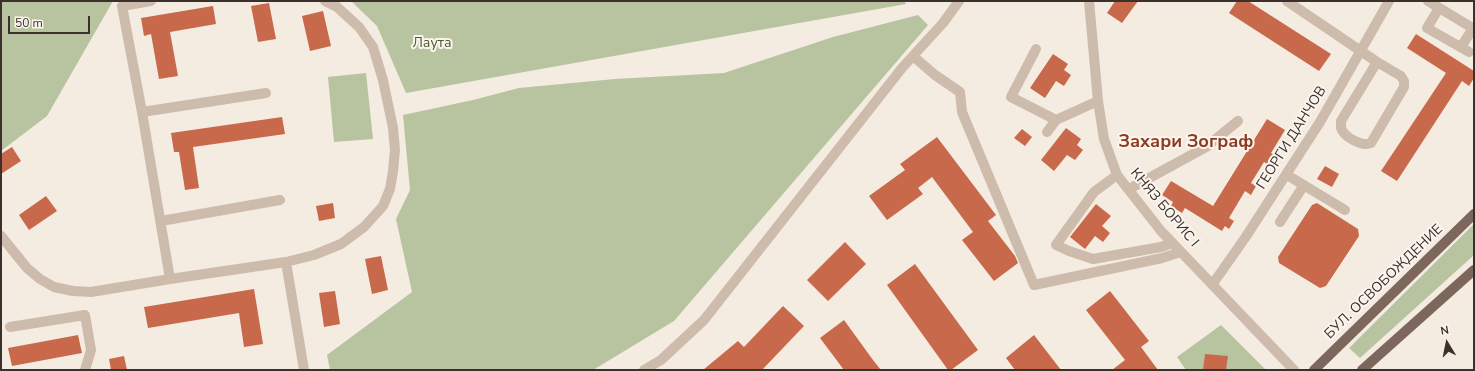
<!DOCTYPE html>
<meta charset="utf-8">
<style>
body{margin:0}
#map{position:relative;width:1475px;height:371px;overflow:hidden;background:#f4ebe1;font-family:"Nunito Sans",sans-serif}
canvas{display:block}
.frame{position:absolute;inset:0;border:2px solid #3b302b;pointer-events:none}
.north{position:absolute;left:1427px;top:323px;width:40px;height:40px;-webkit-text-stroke:3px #fbf5ee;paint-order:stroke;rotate:350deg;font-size:11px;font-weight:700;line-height:16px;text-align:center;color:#3b302b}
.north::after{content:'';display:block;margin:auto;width:14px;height:18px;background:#3b302b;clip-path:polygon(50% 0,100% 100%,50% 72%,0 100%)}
.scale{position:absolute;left:8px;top:16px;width:82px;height:18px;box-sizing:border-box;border:2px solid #3b302b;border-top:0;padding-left:5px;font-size:12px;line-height:14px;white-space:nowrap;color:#3b302b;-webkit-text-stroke:3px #fbf5ee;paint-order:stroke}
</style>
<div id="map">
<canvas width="1475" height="371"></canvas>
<div class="frame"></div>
<div class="north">N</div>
<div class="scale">50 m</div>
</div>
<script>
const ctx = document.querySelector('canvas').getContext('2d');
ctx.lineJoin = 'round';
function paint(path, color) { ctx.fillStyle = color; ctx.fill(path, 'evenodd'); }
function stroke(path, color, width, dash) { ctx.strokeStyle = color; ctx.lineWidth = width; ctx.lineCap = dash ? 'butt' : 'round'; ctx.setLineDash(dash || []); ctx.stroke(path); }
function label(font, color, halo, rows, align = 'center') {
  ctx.font = font + ' "Nunito Sans",sans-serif'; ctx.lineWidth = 4; ctx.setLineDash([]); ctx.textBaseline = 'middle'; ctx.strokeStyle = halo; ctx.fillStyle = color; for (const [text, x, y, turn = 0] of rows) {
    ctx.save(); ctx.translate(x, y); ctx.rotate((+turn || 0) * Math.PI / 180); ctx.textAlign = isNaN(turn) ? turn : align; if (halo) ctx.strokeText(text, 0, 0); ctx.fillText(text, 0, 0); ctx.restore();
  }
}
const green = new Path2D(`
 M 1,1 L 113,1 L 47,116 L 1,151 Z
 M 351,1 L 904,1 L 906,4 L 406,93 L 377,26 Z
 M 918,15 L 928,25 L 674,321 L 593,370 L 330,370 L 327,355 L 412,292 L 396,219 L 410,190 L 403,115 L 473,100 L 519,88 L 615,79 L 724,73 L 833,37 Z
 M 366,73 L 373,139 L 334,142 L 328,77 Z
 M 1474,224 L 1474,255 L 1360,358 L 1349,348 Z
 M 1221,325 L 1265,369 L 1265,370 L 1186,370 L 1177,357 Z`);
const building = new Path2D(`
 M 1115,1 L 1138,1 L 1122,23 L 1107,13 Z
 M 1237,1 L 1248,1 L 1331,54 L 1319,71 L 1229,13 Z
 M 269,3 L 276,39 L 258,42 L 251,6 Z
 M 213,6 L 216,24 L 170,32 L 178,76 L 159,79 L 151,34 L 144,36 L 141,18 Z
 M 323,11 L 331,46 L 310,51 L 302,16 Z
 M 1416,34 L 1474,71 L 1474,78 L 1469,86 L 1462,81 L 1397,181 L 1381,171 L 1446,73 L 1407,48 Z
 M 1053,54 L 1068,64 L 1064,70 L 1071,75 L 1064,86 L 1056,81 L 1045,98 L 1030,88 Z
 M 282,117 L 285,134 L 193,147 L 199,188 L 185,190 L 179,152 L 174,152 L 171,133 Z
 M 1267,119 L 1285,130 L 1271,153 L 1275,155 L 1269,165 L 1264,162 L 1251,183 L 1256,186 L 1251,195 L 1245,191 L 1229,218 L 1234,221 L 1229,229 L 1225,226 L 1222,231 L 1185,208 L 1182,213 L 1171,206 L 1173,202 L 1162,195 L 1171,181 L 1213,206 Z
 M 1066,128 L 1081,139 L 1077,145 L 1083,150 L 1075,160 L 1067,155 L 1054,171 L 1041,160 Z
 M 1022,129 L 1032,137 L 1025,146 L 1014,138 Z
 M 937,137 L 996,215 L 988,221 L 1015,256 L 1018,263 L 994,281 L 962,240 L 973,232 L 932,177 L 918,188 L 923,194 L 887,220 L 869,196 L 905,170 L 900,164 Z
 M 12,147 L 21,161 L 1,174 L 1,154 Z
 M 1325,166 L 1339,174 L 1332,187 L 1317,179 Z
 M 46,196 L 57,211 L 29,230 L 19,215 Z
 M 333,203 L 335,218 L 319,221 L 316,206 Z
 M 1317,203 L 1358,229 L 1359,236 L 1326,286 L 1320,288 L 1279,263 L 1278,257 L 1312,205 Z
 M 1096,204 L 1111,216 L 1102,226 L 1110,233 L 1103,242 L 1095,236 L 1085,249 L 1070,237 Z
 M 845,242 L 866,264 L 828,301 L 807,280 Z
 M 381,256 L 388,290 L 372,294 L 365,259 Z
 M 915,264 L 978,350 L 951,370 L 948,370 L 887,285 Z
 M 254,289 L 263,344 L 244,347 L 239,313 L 148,328 L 144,307 Z
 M 335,291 L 340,324 L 324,327 L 319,293 Z
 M 1110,291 L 1149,341 L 1141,347 L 1158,370 L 1112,370 L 1125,360 L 1086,310 Z
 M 783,306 L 804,326 L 762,370 L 703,370 L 738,341 L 744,347 Z
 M 844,320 L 873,360 L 881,370 L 844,370 L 820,338 Z
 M 78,335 L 82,353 L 12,366 L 8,348 Z
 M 1034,335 L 1061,370 L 1015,370 L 1006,358 Z
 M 1205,354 L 1228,356 L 1226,370 L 1203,370 Z
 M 124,356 L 127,370 L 111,370 L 109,359 Z`);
const minor = new Path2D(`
 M 151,1 L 122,6 L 142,112 L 170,279
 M 1089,1 L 1098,101 L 1104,139 L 1117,175 L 1161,231 L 1294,370
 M 1287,1 L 1377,62 L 1401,76 L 1404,81 L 1404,87 L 1371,143 C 1362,147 1344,137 1341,128 C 1341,126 1341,123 1341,121 L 1377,62
 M 1428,1 L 1474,29
 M 1439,8 L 1427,28 L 1469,52
 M 1461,47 L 1473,28
 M 1036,49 L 1011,97 L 1056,120 L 1098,101
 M 913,56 L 935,75 L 960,92 L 962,112 L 1034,285 L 1162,258 L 1181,252
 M 142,112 L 266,93
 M 1047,132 L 1056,120
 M 1117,175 L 1094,192 L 1056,245 L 1069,251 L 1093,259 L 1161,247 L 1172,243
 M 1287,175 L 1345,210
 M 1129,189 L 1206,147 L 1238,121
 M 161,221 L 280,200
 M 1280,222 L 1304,185
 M 1,236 L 27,268 L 40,279 L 54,287 L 73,291 L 91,292 L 170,279 L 286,262 L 314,255 L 341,244 L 364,227 L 383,206 L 390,189 L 393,171 L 395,150 L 393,128 L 383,80 L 373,47 L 359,27 L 337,7 L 325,1
 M 286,262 L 304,370
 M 1212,285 L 1245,238 L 1320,122 L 1389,1
 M 10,327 L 85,315 L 91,350 L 85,370
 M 644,370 L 661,360 L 704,320 L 902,68 L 943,23 L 959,1`);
const major = new Path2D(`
 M 1314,370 L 1474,214
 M 1362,370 L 1474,270`);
const parkNames = [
 ["Лаута",432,44]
];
const streetNames = [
 ["ГЕОРГИ ДАНЧОВ",1292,138,-58],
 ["КНЯЗ БОРИС I",1164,208,50],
 ["БУЛ. ОСВОБОЖДЕНИЕ",1384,282,-44]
];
const districtNames = [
 ["Захари Зограф",1186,143]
];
paint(green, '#b8c4a0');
paint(building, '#c8694b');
stroke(minor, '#cdbbac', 10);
stroke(major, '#7d675c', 10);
label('14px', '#4a5a2e', '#fbf5ee', parkNames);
label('14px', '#3b302b', '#fbf5ee', streetNames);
label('bold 18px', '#8c3b22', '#fbf5ee', districtNames);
</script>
